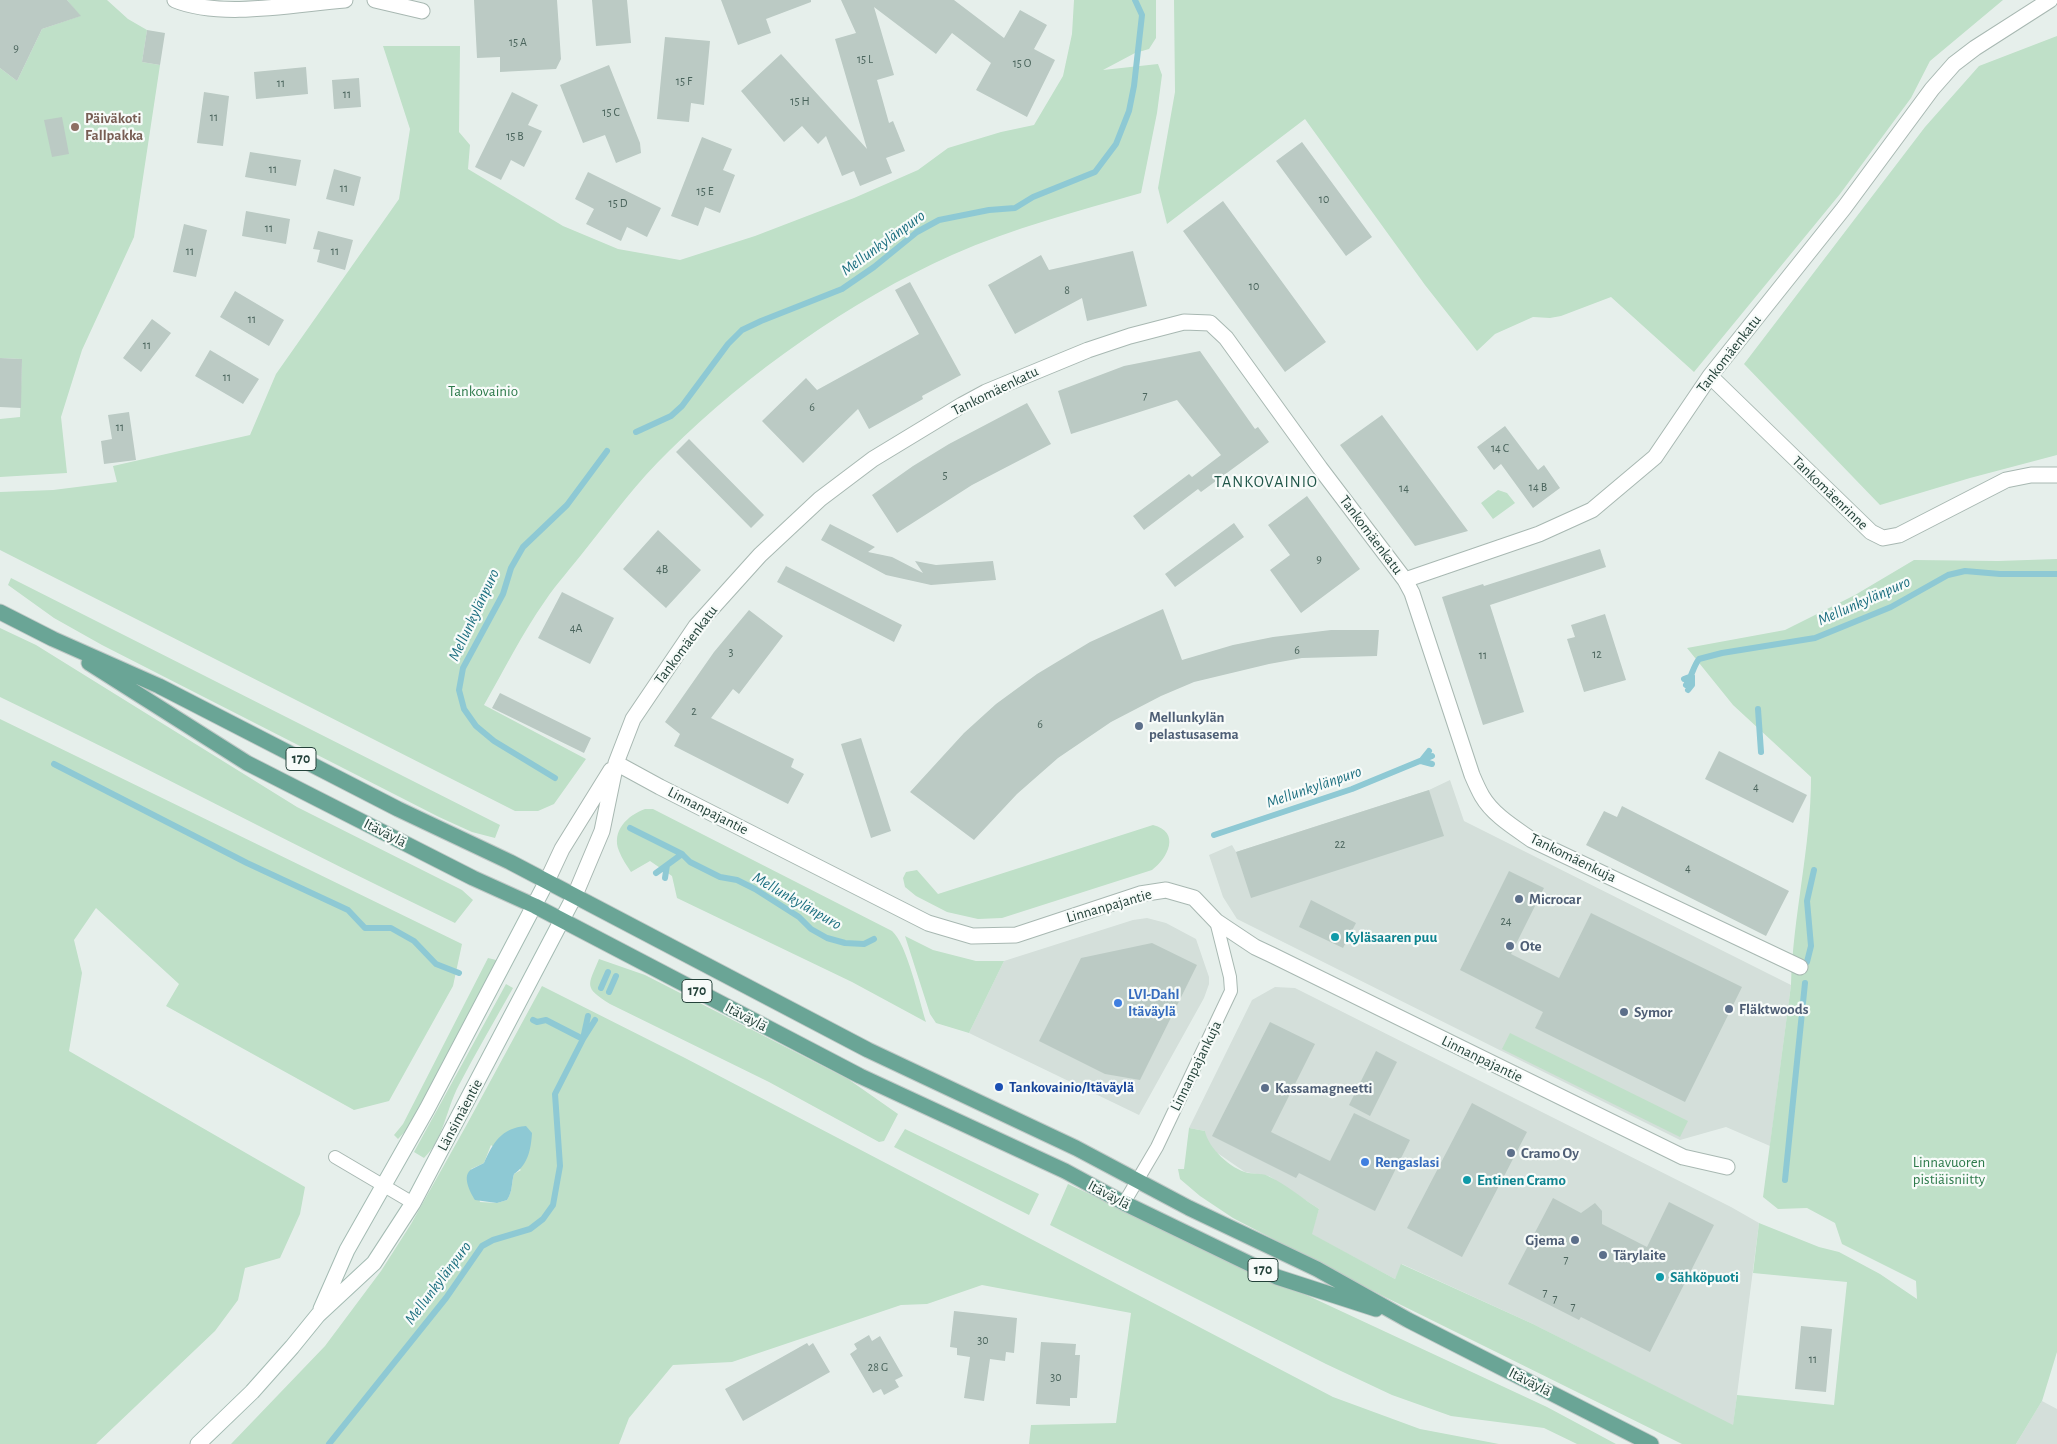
<!DOCTYPE html>
<meta charset="utf-8">
<style>
body{margin:0}
canvas{display:block;background:#e6efeb}
</style>
<canvas width="2057" height="1444"></canvas>
<script>
const ctx = document.querySelector('canvas').getContext('2d');
ctx.lineJoin = 'round';
function paint(path, color) { ctx.fillStyle = color; ctx.fill(path, 'evenodd'); }
function stroke(path, color, width, dash) { ctx.strokeStyle = color; ctx.lineWidth = width; ctx.lineCap = dash ? 'butt' : 'round'; ctx.setLineDash(dash || []); ctx.stroke(path); }
function label(font, color, halo, rows, align = 'center') {
  ctx.font = font + ' "Alegreya Sans",sans-serif'; ctx.lineWidth = 4.5; ctx.setLineDash([]); ctx.textBaseline = 'middle'; ctx.strokeStyle = halo; ctx.fillStyle = color; for (const [text, x, y, turn = 0] of rows) {
    ctx.save(); ctx.translate(x, y); ctx.rotate((+turn || 0) * Math.PI / 180); ctx.textAlign = isNaN(turn) ? turn : align; if (halo) ctx.strokeText(text, 0, 0); ctx.fillText(text, 0, 0); ctx.restore();
  }
}
const built = new Path2D(`
 M 1450,780 L 1464,821 L 1791,985 L 1770,1146 L 1726,1127 L 1680,1140 L 1237,919 L 1223,897 L 1209,855 L 1232,845 L 1236,852 L 1429,790 Z
 M 1147,918 L 1166,923 L 1196,939 L 1209,977 L 1209,984 L 1204,998 L 1139,1115 L 969,1033 L 1004,961 L 1133,920 Z
 M 1275,987 L 1295,988 L 1731,1207 L 1759,1223 L 1733,1426 L 1533,1324 L 1402,1264 L 1395,1279 L 1311,1234 L 1319,1209 L 1269,1176 L 1245,1172 L 1213,1150 L 1206,1140 L 1205,1131 L 1189,1128 L 1252,1000 Z
 M 2042,1401 L 2057,1409 L 2057,1444 L 2016,1444 Z`);
const green = new Path2D(`
 M 67,0 L 107,0 L 128,19 L 147,30 L 142,62 L 160,65 L 134,237 L 82,350 L 61,417 L 67,473 L 0,477 L 0,419 L 20,417 L 22,359 L 0,358 L 0,68 L 17,81 L 42,29 L 80,16 Z
 M 1074,0 L 1156,0 L 1156,38 L 1149,49 L 1135,53 L 1103,70 L 1158,64 L 1162,75 L 1157,113 L 1141,193 C 1078,211 1013,228 952,255 C 851,300 748,373 669,451 C 638,481 612,516 585,550 C 572,567 557,583 545,601 C 523,632 503,672 484,705 L 586,759 L 554,804 L 538,811 L 515,811 L 0,550 L 0,492 L 53,490 L 117,482 L 113,466 L 250,435 L 276,374 L 399,199 L 410,129 L 383,46 L 460,46 L 459,132 L 470,145 L 468,169 L 563,226 L 618,249 L 680,260 L 755,236 L 854,198 L 918,170 L 948,148 L 1001,132 L 1034,125 L 1063,76 L 1072,34 Z
 M 1174,0 L 2003,0 L 1930,61 L 1911,98 L 1840,194 L 1694,372 L 1611,297 L 1561,316 L 1550,318 L 1533,317 L 1495,334 L 1477,351 L 1425,285 L 1305,119 L 1167,224 L 1158,188 L 1175,92 Z
 M 2057,36 L 2057,455 L 1970,478 L 1880,505 L 1744,364 L 1925,127 L 1979,66 Z
 M 1498,490 L 1507,493 L 1515,503 L 1493,519 L 1481,503 Z
 M 2057,559 L 2057,1352 L 2042,1401 L 2016,1444 L 1682,1444 L 1383,1296 L 1233,1218 L 1200,1196 L 1180,1179 L 1178,1169 L 1184,1169 L 1189,1128 L 1205,1131 C 1208,1148 1231,1169 1248,1173 C 1255,1174 1264,1173 1270,1177 C 1287,1185 1303,1199 1319,1209 L 1312,1234 L 1395,1279 L 1401,1264 L 1533,1324 L 1733,1425 L 1737,1395 L 1834,1405 L 1847,1282 L 1753,1273 L 1759,1223 L 1819,1247 L 1839,1252 L 1880,1274 L 1917,1299 L 1916,1281 L 1842,1244 L 1835,1223 L 1807,1208 L 1778,1209 L 1763,1197 L 1791,985 C 1793,915 1811,847 1811,777 L 1733,705 L 1687,648 L 1785,630 L 1855,595 L 1914,560 L 1998,561 Z
 M 11,578 L 500,825 L 495,838 L 472,832 L 439,817 L 102,645 L 54,618 L 8,585 Z
 M 0,628 L 36,645 L 297,807 L 462,890 L 473,900 L 455,923 C 302,850 153,770 0,697 Z
 M 0,719 L 462,944 L 453,986 L 389,1101 L 354,1110 L 166,1006 L 179,984 L 96,908 L 74,940 L 82,973 L 69,1051 L 305,1187 L 300,1214 L 280,1258 L 245,1268 L 238,1300 L 215,1331 L 96,1444 L 0,1444 Z
 M 645,809 L 653,809 L 892,931 C 907,944 919,1000 926,1022 L 852,982 L 677,898 L 672,876 L 650,861 L 631,872 C 627,866 622,859 619,851 C 611,831 628,815 645,809 Z
 M 1153,825 C 1181,832 1168,858 1152,870 L 1002,918 L 978,919 L 947,912 L 916,896 L 905,887 L 903,878 L 906,872 L 917,870 L 938,894 Z
 M 905,936 L 933,950 L 976,961 L 1004,961 L 969,1033 L 936,1023 L 930,1014 Z
 M 488,958 L 496,960 L 492,973 L 412,1124 L 398,1139 L 394,1135 L 403,1124 Z
 M 599,959 L 645,975 L 848,1079 L 898,1114 L 884,1141 L 879,1142 L 769,1082 L 610,1004 C 583,987 588,986 599,959 Z
 M 506,984 L 513,988 C 495,1020 476,1052 459,1085 C 446,1109 444,1139 424,1158 L 414,1152 Z
 M 542,986 L 685,1058 L 1333,1397 L 1420,1429 L 1499,1444 L 1029,1444 L 1031,1425 L 1116,1423 L 1131,1313 L 982,1285 L 927,1304 L 901,1305 L 732,1362 L 673,1365 L 629,1418 L 619,1444 L 231,1444 L 325,1346 L 381,1271 L 411,1224 L 466,1126 ZM 491,1145 L 521,1170 L 514,1174 C 511,1184 513,1191 507,1200 L 497,1203 L 480,1202 L 471,1169 L 484,1163 Z
 M 1510,1033 L 1688,1121 L 1680,1137 L 1502,1049 Z
 M 905,1129 L 1039,1194 L 1029,1215 L 894,1147 Z
 M 1068,1184 L 1547,1407 L 1616,1444 L 1577,1444 L 1544,1428 L 1451,1416 L 1392,1395 L 1326,1364 L 1050,1225 Z`);
const water = new Path2D(`
 M 526,1126 L 532,1133 C 531,1149 528,1165 514,1174 C 511,1184 513,1191 507,1200 L 497,1203 L 475,1200 C 470,1192 461,1175 472,1169 C 476,1167 480,1165 484,1163 C 493,1143 501,1128 526,1126 Z`);
const stream = new Path2D(`
 M 636,432 L 671,416 L 682,406 L 728,344 L 742,330 L 761,321 L 842,289 L 874,267 L 917,232 L 939,220 L 989,210 L 1015,208 L 1033,197 L 1095,172 L 1116,144 L 1129,111 L 1134,86 L 1142,15 L 1135,0
 M 1684,679 L 1692,676 L 1692,685 L 1688,690
 M 1686,685 C 1692,676 1693,667 1699,659 L 1722,653 L 1815,638 L 1891,607 L 1948,575 L 1965,571 L 2000,574 L 2057,574
 M 1758,709 L 1761,752
 M 1429,751 L 1421,761 L 1432,764
 M 54,764 L 247,863 L 348,910 L 365,928 L 391,928 L 414,941 L 436,964 L 459,973
 M 555,778 L 494,741 L 476,726 L 464,709 L 459,690 L 463,668 L 503,594 L 511,568 L 523,547 L 567,505 L 607,451
 M 630,828 L 682,854
 M 1214,835 L 1352,789 L 1432,756
 M 656,873 L 667,865
 M 665,878 L 667,865 L 682,854 L 690,862 L 720,877 L 737,880 L 755,889 L 799,917 L 811,929 L 827,938 L 845,943 L 864,944 L 874,939
 M 1807,962 L 1811,946 L 1807,901 L 1814,870
 M 601,988 L 608,972
 M 609,992 L 616,976
 M 533,1020 L 537,1022 L 546,1020 L 583,1039 L 588,1016
 M 1785,1180 L 1805,983
 M 329,1444 L 446,1298 L 482,1246 L 493,1240 L 530,1229 L 543,1219 L 553,1205 L 560,1166 L 555,1094 L 583,1039 L 595,1020`);
const building = new Path2D(`
 M 0,0 L 67,0 L 81,16 L 42,29 L 17,81 L 0,68 Z
 M 474,0 L 557,0 L 561,59 L 556,69 L 500,72 L 500,57 L 477,58 Z
 M 592,0 L 627,0 L 631,43 L 596,46 Z
 M 721,0 L 811,0 L 811,2 L 766,19 L 771,33 L 738,45 Z
 M 841,0 L 954,0 L 1004,38 L 1020,10 L 1047,25 L 1034,49 L 1055,60 L 1027,117 L 976,90 L 991,63 L 952,33 L 936,54 L 874,7 L 894,75 L 877,80 L 889,123 L 893,121 L 905,151 L 886,158 L 892,173 L 860,186 L 854,171 L 842,176 L 826,136 L 818,144 L 802,126 L 784,142 L 741,91 L 781,54 L 867,149 L 835,39 L 856,33 Z
 M 147,30 L 165,33 L 160,65 L 142,62 Z
 M 665,37 L 710,41 L 704,105 L 691,103 L 689,122 L 657,119 Z
 M 609,65 L 640,143 L 641,153 L 616,163 L 605,135 L 583,143 L 560,85 Z
 M 306,67 L 308,94 L 256,99 L 254,72 Z
 M 359,78 L 361,107 L 334,109 L 332,80 Z
 M 204,92 L 229,96 L 223,146 L 197,143 Z
 M 512,92 L 538,105 L 528,125 L 542,131 L 524,167 L 511,160 L 501,180 L 475,167 Z
 M 62,117 L 69,154 L 52,157 L 44,120 Z
 M 702,137 L 732,149 L 723,170 L 735,175 L 720,213 L 705,207 L 698,226 L 671,216 Z
 M 1302,142 L 1372,237 L 1346,256 L 1276,161 Z
 M 250,152 L 301,160 L 296,186 L 245,177 Z
 M 334,169 L 361,177 L 354,206 L 326,199 Z
 M 588,172 L 661,208 L 647,237 L 627,227 L 621,241 L 586,224 L 594,209 L 575,199 Z
 M 1223,201 L 1326,342 L 1285,372 L 1183,231 Z
 M 246,211 L 290,219 L 286,244 L 242,236 Z
 M 184,224 L 207,230 L 196,277 L 173,272 Z
 M 318,231 L 353,240 L 345,270 L 317,262 L 320,250 L 313,249 Z
 M 1133,251 L 1147,306 L 1087,321 L 1082,298 L 1015,334 L 988,285 L 1041,255 L 1049,270 Z
 M 910,282 L 961,375 L 922,396 L 923,399 L 869,429 L 858,409 L 803,463 L 762,421 L 806,378 L 817,390 L 919,334 L 895,290 Z
 M 235,291 L 284,320 L 269,346 L 220,317 Z
 M 152,319 L 171,333 L 141,372 L 123,358 Z
 M 210,350 L 259,379 L 243,404 L 195,376 Z
 M 1200,351 L 1255,429 L 1258,427 L 1269,442 L 1201,492 L 1198,489 L 1144,530 L 1133,516 L 1189,474 L 1192,477 L 1221,455 L 1177,400 L 1071,434 L 1058,391 L 1124,366 Z
 M 0,358 L 22,359 L 21,408 L 0,407 Z
 M 1027,403 L 1051,444 L 972,485 L 897,533 L 872,495 L 913,466 L 949,444 Z
 M 129,412 L 136,460 L 104,464 L 101,441 L 112,439 L 108,415 Z
 M 1382,415 L 1468,531 L 1415,546 L 1340,445 Z
 M 1505,426 L 1538,470 L 1544,465 L 1560,488 L 1533,508 L 1501,464 L 1494,470 L 1477,447 Z
 M 689,439 L 764,515 L 751,528 L 676,452 Z
 M 1307,496 L 1360,569 L 1301,613 L 1270,570 L 1290,555 L 1268,525 Z
 M 1234,523 L 1244,537 L 1175,587 L 1165,574 Z
 M 830,524 L 875,547 L 868,552 L 892,557 L 923,573 L 915,561 L 936,565 L 993,561 L 996,580 L 931,585 L 886,575 L 821,540 Z
 M 658,530 L 701,570 L 666,608 L 623,569 Z
 M 1600,549 L 1606,567 L 1490,605 L 1524,712 L 1483,725 L 1442,597 L 1483,584 L 1484,586 Z
 M 786,566 L 902,625 L 894,642 L 777,582 Z
 M 562,592 L 614,618 L 590,664 L 538,638 Z
 M 1163,609 L 1182,660 L 1233,645 L 1273,637 L 1331,630 L 1379,630 L 1377,656 L 1302,658 L 1269,664 L 1194,682 L 1161,696 L 1111,722 L 1058,758 L 1017,794 L 974,840 L 910,792 L 964,733 L 996,704 L 1037,674 L 1090,642 Z
 M 749,610 L 783,636 L 739,694 L 733,689 L 711,718 L 794,759 L 791,767 L 804,774 L 788,804 L 674,746 L 680,734 L 665,722 L 714,652 Z
 M 1605,614 L 1626,680 L 1584,692 L 1567,639 L 1575,637 L 1571,625 Z
 M 500,693 L 591,738 L 584,753 L 492,708 Z
 M 861,738 L 891,831 L 871,838 L 841,744 Z
 M 1719,751 L 1807,795 L 1793,823 L 1705,779 Z
 M 1429,790 L 1444,836 L 1251,898 L 1236,852 Z
 M 1622,806 L 1789,891 L 1766,936 L 1586,845 L 1604,811 L 1617,817 Z
 M 1509,871 L 1544,888 L 1511,954 L 1559,978 L 1591,913 L 1742,987 L 1685,1102 L 1535,1028 L 1543,1012 L 1460,970 Z
 M 1311,900 L 1356,923 L 1343,948 L 1299,927 Z
 M 1152,943 L 1197,965 L 1140,1080 L 1105,1074 L 1039,1041 L 1081,958 Z
 M 1270,1022 L 1315,1044 L 1271,1132 L 1330,1161 L 1354,1113 L 1410,1140 L 1375,1211 L 1299,1173 L 1296,1178 L 1212,1136 Z
 M 1376,1051 L 1397,1062 L 1370,1116 L 1349,1105 Z
 M 1472,1103 L 1527,1132 L 1462,1257 L 1407,1228 Z
 M 1553,1198 L 1581,1213 L 1595,1203 L 1602,1211 L 1602,1224 L 1647,1247 L 1669,1202 L 1714,1225 L 1650,1352 L 1581,1317 L 1579,1320 L 1508,1284 Z
 M 954,1311 L 1017,1318 L 1014,1353 L 1006,1352 L 1005,1361 L 990,1359 L 984,1401 L 964,1398 L 970,1357 L 957,1355 L 957,1348 L 950,1347 Z
 M 1801,1326 L 1832,1329 L 1826,1392 L 1795,1389 Z
 M 869,1335 L 872,1341 L 880,1336 L 903,1376 L 895,1380 L 899,1387 L 884,1395 L 881,1389 L 873,1393 L 850,1354 L 857,1349 L 854,1344 Z
 M 1041,1342 L 1076,1344 L 1075,1355 L 1080,1355 L 1077,1398 L 1070,1398 L 1070,1406 L 1036,1404 Z
 M 807,1343 L 809,1346 L 813,1343 L 830,1372 L 743,1421 L 725,1389 Z`);
const service = new Path2D(`
 M 335,1157 L 413,1203
 M 1124,1203 L 1157,1147 L 1231,991 L 1230,977 L 1216,921`);
const minor = new Path2D(`
 M 175,0 C 221,19 295,4 345,0
 M 375,0 L 422,11
 M 1710,376 L 1871,532 L 1883,538 L 1899,535 L 2006,480 L 2031,475 L 2057,475
 M 1405,580 L 1539,534 L 1592,510 L 1655,457 L 1710,376 L 1844,208 L 1932,89 L 1954,64 L 1975,48 L 2050,0
 M 616,763 L 660,787 L 928,923 L 972,936 L 1016,935 L 1140,894 L 1166,890 L 1194,898 L 1216,921 L 1255,947 L 1272,955 L 1683,1157 L 1727,1167
 M 547,881 L 562,849 L 611,770
 M 575,895 L 602,831 L 616,763 L 633,719 L 696,626 L 760,555 L 820,499 L 873,459 L 962,405 L 986,392 L 1088,350 L 1130,336 L 1184,322 L 1210,323 L 1226,338 L 1320,468 L 1405,580 L 1412,593 L 1472,775 C 1475,782 1478,789 1482,796 C 1493,815 1515,828 1532,840 L 1800,967`);
const secondary = new Path2D(`
 M 321,1309 L 347,1250 L 427,1109 L 547,881
 M 198,1444 L 252,1392 L 292,1347 L 318,1315 L 374,1263 L 413,1203 L 575,895`);
const primary = new Path2D(`
 M 0,612 L 53,639 L 159,686 L 398,809 L 510,862 L 868,1050 L 1076,1148 L 1189,1208 L 1317,1269 L 1408,1320 L 1651,1444
 M 89,663 L 247,763 L 473,878 L 535,906 L 860,1076 L 1065,1171 L 1124,1203 L 1277,1277 L 1376,1309`);
const markers = [
 [75,127,5,"#8d6e63"],
 [1139,726,5,"#5c6f8a"],
 [1519,899,5,"#5c6f8a"],
 [1335,937,5,"#0f9aa8"],
 [1510,946,5,"#5c6f8a"],
 [1118,1003,5,"#3f7fe0"],
 [1729,1009,5,"#5c6f8a"],
 [1624,1012,5,"#5c6f8a"],
 [999,1087,5,"#1a4fb4"],
 [1265,1088,5,"#5c6f8a"],
 [1511,1153,5,"#5c6f8a"],
 [1365,1162,5,"#3f7fe0"],
 [1467,1180,5,"#0f9aa8"],
 [1575,1240,5,"#5c6f8a"],
 [1603,1255,5,"#5c6f8a"],
 [1660,1277,5,"#0f9aa8"]
];
const numberNames = [
 ["15 A",518,42],
 ["9",16,48],
 ["15 L",865,59],
 ["15 O",1022,63],
 ["15 F",684,81],
 ["11",281,83],
 ["11",347,94],
 ["15 H",800,101],
 ["15 C",611,112],
 ["11",214,117],
 ["15 B",515,136],
 ["11",273,169],
 ["11",344,188],
 ["15 E",705,191],
 ["10",1324,199],
 ["15 D",618,203],
 ["11",269,228],
 ["11",190,251],
 ["11",335,251],
 ["10",1254,286],
 ["8",1067,290],
 ["11",252,319],
 ["11",147,345],
 ["11",227,377],
 ["7",1145,395],
 ["6",812,407],
 ["11",120,427],
 ["14 C",1500,448],
 ["5",945,475],
 ["14 B",1538,487],
 ["14",1404,488],
 ["9",1319,559],
 ["4B",662,569],
 ["4A",576,628],
 ["6",1297,650],
 ["3",731,652],
 ["12",1597,654],
 ["11",1483,655],
 ["2",694,711],
 ["6",1040,724],
 ["4",1756,787],
 ["22",1340,844],
 ["4",1688,868],
 ["24",1506,921],
 ["7",1566,1259],
 ["7",1545,1292],
 ["7",1555,1298],
 ["7",1573,1306],
 ["30",983,1340],
 ["11",1813,1359],
 ["28 G",878,1367],
 ["30",1056,1377]
];
const shields = [
 [301,759,30],
 [697,991,30],
 [1263,1270,30]
];
const shieldNames = [
 ["170",301,759],
 ["170",697,991],
 ["170",1263,1270]
];
const educationNames = [
 ["Päiväkoti",85,118],
 ["Fallpakka",85,135]
];
const streetNames = [
 ["Tankomäenkatu",1729,354,-52],
 ["Tankomäenkatu",995,391,-26],
 ["Tankomäenrinne",1830,493,44],
 ["Tankomäenkatu",1371,535,53],
 ["Tankomäenkatu",686,645,-53],
 ["Linnanpajantie",708,811,27],
 ["Itäväylä",385,833,27],
 ["Tankomäenkuja",1573,858,26],
 ["Linnanpajantie",1109,906,-16],
 ["Itäväylä",746,1017,28],
 ["Linnanpajantie",1482,1059,26],
 ["Linnanpajankuja",1196,1066,-64],
 ["Länsimäentie",460,1115,-62],
 ["Itäväylä",1109,1195,28],
 ["Itäväylä",1530,1382,27]
];
const parkNames = [
 ["Tankovainio",483,391],
 ["Linnavuoren",1949,1162],
 ["pistiäisniitty",1949,1179]
];
const serviceNames = [
 ["Mellunkylän",1149,717],
 ["pelastusasema",1149,734],
 ["Microcar",1529,899],
 ["Ote",1520,946],
 ["Fläktwoods",1739,1009],
 ["Symor",1634,1012],
 ["Kassamagneetti",1275,1088],
 ["Cramo Oy",1521,1153],
 ["Gjema",1565,1240,"right"],
 ["Tärylaite",1613,1255]
];
const cultureNames = [
 ["Kyläsaaren puu",1345,937],
 ["Entinen Cramo",1477,1180],
 ["Sähköpuoti",1670,1277]
];
const shopNames = [
 ["LVI-Dahl",1128,994],
 ["Itäväylä",1128,1011],
 ["Rengaslasi",1375,1162]
];
const transitNames = [
 ["Tankovainio/Itäväylä",1009,1087]
];
const waterNames = [
 ["Mellunkylänpuro",883,243,-36],
 ["Mellunkylänpuro",1864,601,-24],
 ["Mellunkylänpuro",474,615,-65],
 ["Mellunkylänpuro",1314,787,-19],
 ["Mellunkylänpuro",797,901,30],
 ["Mellunkylänpuro",438,1283,-53]
];
const neighbourhoodNames = [
 ["TANKOVAINIO",1266,482]
];
paint(built, '#d4dfda');
paint(green, '#bfe0c8');
paint(water, '#8ec9d4');
stroke(stream, '#8ec9d4', 6);
paint(building, '#bbcac4');
stroke(service, '#a8b8b2', 14);
stroke(minor, '#a8b8b2', 17);
stroke(secondary, '#a4bbb3', 17);
stroke(primary, '#c2cac8', 17);
stroke(service, '#fff', 12);
stroke(minor, '#fff', 15);
stroke(secondary, '#fff', 15);
stroke(primary, '#6aa596', 15);
for (const [x, y, r, color] of markers) { const dot = new Path2D(); dot.arc(x, y, r, 0, 2 * Math.PI); ctx.fillStyle = color; ctx.fill(dot); stroke(dot, '#f7fbf9', 2); }
label('12px', '#4a645c', null, numberNames);
for (const [x, y, w] of shields) { const box = new Path2D(); box.roundRect(x - w / 2, y - 11.5, w, 23, 4); ctx.fillStyle = '#f7fbf9'; ctx.fill(box); stroke(box, '#24423a', 1); }
label('bold 14px', '#24423a', null, shieldNames);
label('bold 15px', '#785e54', '#f7fbf9', educationNames, 'left');
label('15px', '#24423a', '#f7fbf9', streetNames);
label('15px', '#2d7a4b', '#f7fbf9', parkNames);
label('bold 15px', '#4e5e75', '#f7fbf9', serviceNames, 'left');
label('bold 15px', '#0d838f', '#f7fbf9', cultureNames, 'left');
label('bold 15px', '#366cbe', '#f7fbf9', shopNames, 'left');
label('bold 15px', '#164399', '#f7fbf9', transitNames, 'left');
label('italic 16px', '#1c6f80', '#f7fbf9', waterNames);
ctx.letterSpacing = '1px';
label('16px', '#1f5548', '#f7fbf9', neighbourhoodNames);
ctx.letterSpacing = '0px';
</script>
